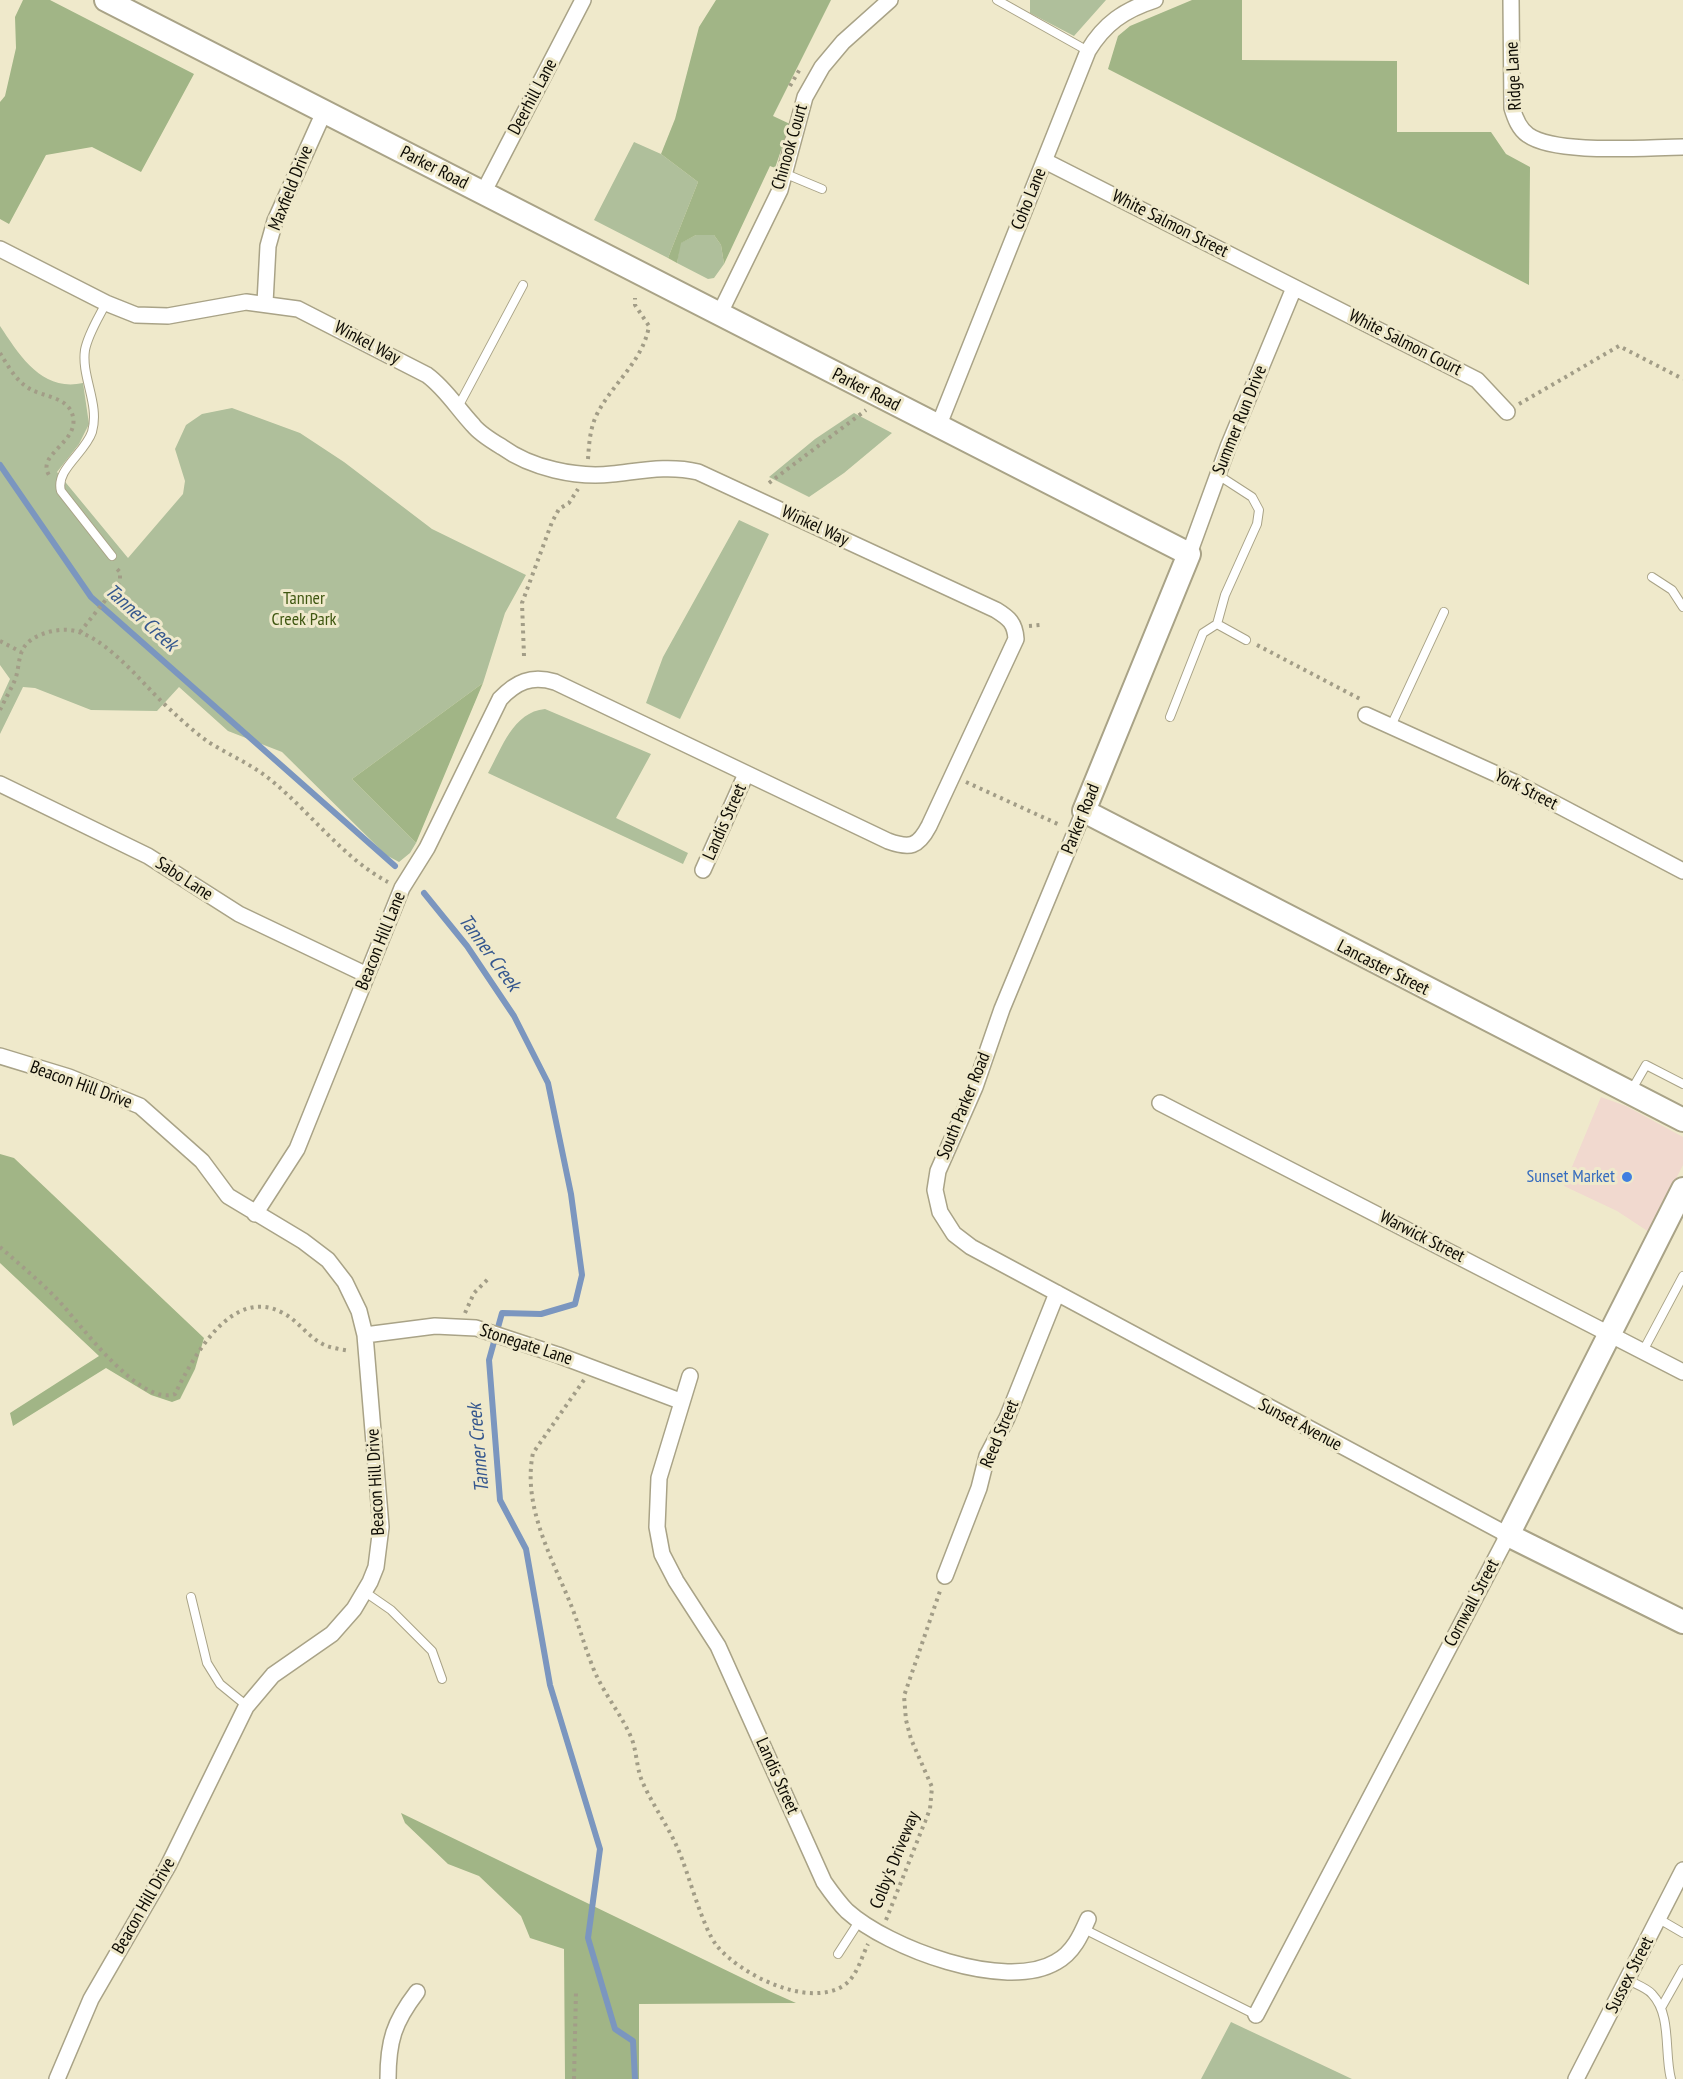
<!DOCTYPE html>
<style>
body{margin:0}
canvas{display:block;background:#efe9cb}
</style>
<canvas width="1683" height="2079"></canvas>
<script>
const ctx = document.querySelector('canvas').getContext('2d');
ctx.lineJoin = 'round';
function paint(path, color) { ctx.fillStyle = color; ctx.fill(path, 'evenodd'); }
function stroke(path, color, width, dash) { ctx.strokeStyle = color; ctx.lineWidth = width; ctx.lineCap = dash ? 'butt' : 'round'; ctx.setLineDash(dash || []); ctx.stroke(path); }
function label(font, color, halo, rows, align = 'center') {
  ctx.font = font + ' "PT Sans Narrow",sans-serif'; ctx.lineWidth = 6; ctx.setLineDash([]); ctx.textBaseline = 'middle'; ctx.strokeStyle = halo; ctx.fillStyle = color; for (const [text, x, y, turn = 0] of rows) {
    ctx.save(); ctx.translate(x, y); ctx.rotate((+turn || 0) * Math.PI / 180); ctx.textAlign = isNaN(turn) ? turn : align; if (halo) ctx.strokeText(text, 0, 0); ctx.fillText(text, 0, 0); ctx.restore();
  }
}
const commercial = new Path2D(`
 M 1601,1097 L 1626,1106 L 1683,1137 L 1683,1165 L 1649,1232 L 1617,1211 L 1564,1186 Z`);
const green = new Path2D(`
 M 1030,0 L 1106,0 L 1074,36 L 1030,13 Z
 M 634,142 L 661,154 L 698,182 L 668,258 L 594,220 Z
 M 696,235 L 714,235 L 721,245 L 724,264 L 714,278 L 708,279 L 677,263 L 680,243 Z
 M 0,326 C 20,356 42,392 83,383 L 89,424 L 79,444 L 57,472 L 128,558 L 183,494 L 185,481 L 175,449 L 186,425 L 202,414 L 232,408 L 300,433 L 344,462 L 432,529 L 526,575 L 505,613 L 483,683 L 352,779 L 416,843 L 410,853 L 399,862 L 386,855 L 282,752 L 228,731 L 179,687 L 157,711 L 91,710 L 35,688 L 23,687 L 0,734 L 0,701 L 10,679 L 0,665 Z
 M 854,413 L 892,433 L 844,473 L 809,497 L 769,477 L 815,439 Z
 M 739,520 L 769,534 L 680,719 L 646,703 L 663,657 Z
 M 545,709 L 651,754 L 616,818 L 688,853 L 683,864 L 488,773 C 502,748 513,712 545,709 Z
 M 1231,2022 L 1352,2079 L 1201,2079 Z`);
const forest = new Path2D(`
 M 23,0 L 50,0 L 194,74 L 141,172 L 92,147 L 46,155 L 9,224 L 0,219 L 0,102 L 5,96 L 16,48 L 15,17 Z
 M 716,0 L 831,0 L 773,116 L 790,124 L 775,168 L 770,166 L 724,264 L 721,245 L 714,235 L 696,235 L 681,243 L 677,263 L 668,258 L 698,182 L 661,154 L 675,119 L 699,27 Z
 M 1192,0 L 1242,0 L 1242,60 L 1397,61 L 1397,132 L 1491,132 L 1506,154 L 1530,167 L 1529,285 L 1108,69 L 1118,36 L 1130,26 Z
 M 483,683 L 416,843 L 352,779 Z
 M 0,1154 L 14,1158 L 204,1338 L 195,1369 L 180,1399 L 172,1402 L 151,1395 L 106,1368 L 13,1426 L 10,1413 L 99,1356 L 0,1263 Z
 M 401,1813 L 769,1991 L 796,2003 L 639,2004 L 639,2079 L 565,2079 L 564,1949 L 530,1938 L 521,1916 L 479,1876 L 448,1864 L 405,1823 Z`);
const stream = new Path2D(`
 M 0,465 L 91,597 L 395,866
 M 424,893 L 467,946 L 514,1016 L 548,1083 L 571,1194 L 582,1275 L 575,1304 L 541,1314 L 502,1313 L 489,1360 L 500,1500 L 526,1549 L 550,1685 L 600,1849 L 588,1938 L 615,2029 L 633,2041 L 635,2079`);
const path = new Path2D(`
 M 790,86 L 800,69
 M 0,353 C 8,366 16,381 30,389 C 42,396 64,397 71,411 C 85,441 35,453 49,475
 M 1519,404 L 1619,346 L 1683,379
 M 588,459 C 589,444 590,428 597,414 C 613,383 643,361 649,326 L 635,305 L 635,298
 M 769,483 L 866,410
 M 1029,626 L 1040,625
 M 80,632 L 120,582 L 120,572 L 116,568
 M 0,641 L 21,652
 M 1257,645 L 1362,700
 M 524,656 L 522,603 L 552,522 L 559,509 L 569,503 L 578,489
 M 0,710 C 5,699 12,688 16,677 C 20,663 18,649 31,640 C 44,631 64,627 79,632 C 114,644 147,690 175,714 C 186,724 198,735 210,743 C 231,756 253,765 272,781 C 311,813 344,859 388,882
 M 966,782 L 1060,825
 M 0,1247 C 19,1264 40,1281 58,1300 C 79,1322 139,1407 175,1394 C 193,1357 232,1285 283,1313 C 297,1320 306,1334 319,1342 C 328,1348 340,1349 350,1351
 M 465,1313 L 474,1293 L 489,1278
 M 584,1380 L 533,1453 C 522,1506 552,1558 571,1605 C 579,1625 584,1645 592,1665 C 601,1690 620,1712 631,1737 C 637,1751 636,1766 642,1781 C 652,1804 668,1826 678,1849 C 689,1874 702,1927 717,1946 C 741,1975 807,2008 843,1986 C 857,1977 861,1958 868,1944
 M 886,1920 L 930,1809 L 932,1787 L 911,1739 L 906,1720 L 904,1696 L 940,1591
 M 574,2079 L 576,1991`);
const lane = new Path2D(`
 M 997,0 L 1088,51
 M 786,174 L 822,189
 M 106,303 C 99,317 88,334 85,350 C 81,377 100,404 92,432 C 85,453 55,470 61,491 L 112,556
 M 458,407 L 523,285
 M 1218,475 L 1252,497 L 1259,510 L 1257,524 L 1225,595 L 1217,624 L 1246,640
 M 1652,577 L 1672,590 L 1683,607
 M 1170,717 L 1203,633 L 1217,624
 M 1391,726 L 1444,612
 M 1631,1091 L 1646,1065 L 1683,1084
 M 1643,1351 L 1683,1276
 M 365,1592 L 391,1610 L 432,1651 L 442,1679
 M 191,1597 L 207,1663 L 220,1684 L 247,1706
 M 1659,1919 L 1683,1933
 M 1084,1929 L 1256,2015
 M 838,1954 L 860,1920
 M 1628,1980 C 1635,1984 1647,1988 1652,1994 C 1672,2015 1664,2053 1671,2079
 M 1661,2008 L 1683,1969`);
const street = new Path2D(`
 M 1511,0 L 1512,108 C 1515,118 1519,129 1528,135 C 1556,155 1647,147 1683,147
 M 1045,161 L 1477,380 L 1507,412
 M 483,193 L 583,0
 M 0,249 L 106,303 L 136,315 L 168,316 L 246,302 L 298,309 L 427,375 C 446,389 457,408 473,425 C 480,434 492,441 502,447 C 531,468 576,478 612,474 C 641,471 668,465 698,472 L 996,610 C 1009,618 1015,623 1016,639 L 929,826 C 918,847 910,849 888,841 L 555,682 C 531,675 516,682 500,699 L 427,848 L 402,888 L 297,1149 L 255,1214
 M 265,303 L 268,246 L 275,221 L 324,112
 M 719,315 L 780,190 L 805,97 L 822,67 L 843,42 L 890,0
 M 938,427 L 1088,51 C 1104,24 1124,10 1155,0
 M 1189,554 L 1228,447 L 1294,288
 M 1366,715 L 1514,782 L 1683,871
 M 0,784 L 148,856 L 239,914 L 367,975
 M 1084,811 L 1002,1009 L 975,1087 L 938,1171 L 935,1190 L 940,1212 L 954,1234 L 971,1247 L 1508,1535 L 1256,2015
 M 703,870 L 746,774
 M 0,1056 L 69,1077 L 140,1106 L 202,1161 L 228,1196 L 303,1241 L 328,1260 L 345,1282 L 359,1311 L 365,1335 L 381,1527 L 376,1567 L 370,1582 L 354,1609 L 332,1634 L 273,1675 L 246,1707 L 168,1866 L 91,1999 L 57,2079
 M 1160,1103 L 1683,1372
 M 365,1335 L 435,1326 L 476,1328 L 558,1355 L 680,1401
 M 690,1376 L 659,1478 L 657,1527 L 662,1554 L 676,1581 L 718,1646 L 824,1882 C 831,1892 839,1903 847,1911 C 888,1948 1005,1992 1056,1962 C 1073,1953 1081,1935 1088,1919
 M 945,1576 L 979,1488 L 987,1456 L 1007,1418 L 1057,1293
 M 388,2079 C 388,2041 394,2022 417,1992
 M 1576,2079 L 1683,1870`);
const secondary = new Path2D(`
 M 106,0 L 1189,554 L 1084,811 L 1683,1120
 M 1683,1189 L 1508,1535 L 1683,1622`);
const markers = [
 [1627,1177,6,"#3f7fe0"]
];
const streetNames = [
 ["Ridge Lane",1514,76,-93],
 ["Deerhill Lane",533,97,-62],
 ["Chinook Court",790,147,-74],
 ["Parker Road",434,168,27],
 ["Maxfield Drive",291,188,-68],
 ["Coho Lane",1029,199,-68],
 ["White Salmon Street",1170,224,27],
 ["Winkel Way",367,343,28],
 ["White Salmon Court",1405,343,27],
 ["Parker Road",866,390,27],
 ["Summer Run Drive",1240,420,-68],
 ["Winkel Way",815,526,25],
 ["York Street",1526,790,27],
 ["Parker Road",1081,819,-68],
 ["Landis Street",725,822,-66],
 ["Sabo Lane",184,879,33],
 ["Beacon Hill Lane",381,941,-68],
 ["Lancaster Street",1383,968,27],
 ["Beacon Hill Drive",81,1085,20],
 ["South Parker Road",964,1106,-68],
 ["Warwick Street",1422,1237,27],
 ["Stonegate Lane",526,1345,18],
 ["Sunset Avenue",1300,1425,28],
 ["Reed Street",1000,1434,-67],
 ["Beacon Hill Drive",376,1482,-93],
 ["Cornwall Street",1472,1603,-62],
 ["Landis Street",777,1776,66],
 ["Colby's Driveway",895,1860,-68],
 ["Beacon Hill Drive",144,1906,-60],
 ["Sussex Street",1630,1975,-63]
];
const parkNames = [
 ["Tanner",304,599],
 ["Creek Park",304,620]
];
const shopNames = [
 ["Sunset Market",1615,1177]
];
const waterNames = [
 ["Tanner Creek",141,618,42],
 ["Tanner Creek",489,953,54],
 ["Tanner Creek",479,1448,-95]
];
paint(commercial, '#f1d9cf');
paint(green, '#afbf9b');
paint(forest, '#a1b586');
stroke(stream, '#7b96bf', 6);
stroke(lane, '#a9a387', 10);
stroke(street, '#a9a387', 18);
stroke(secondary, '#a9a387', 26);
stroke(path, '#a29d87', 4, [3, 4.5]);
stroke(lane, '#fff', 8);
stroke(street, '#fff', 15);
stroke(secondary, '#fff', 22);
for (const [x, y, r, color] of markers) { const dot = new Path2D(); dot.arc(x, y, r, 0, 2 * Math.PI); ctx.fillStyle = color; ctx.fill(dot); stroke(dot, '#efe9cb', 2); }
label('18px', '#0d0b03', '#efe9cb', streetNames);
label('18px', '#3f5710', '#efe9cb', parkNames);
label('18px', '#366cbe', '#efe9cb', shopNames, 'right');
label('italic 20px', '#35578e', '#efe9cb', waterNames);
</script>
